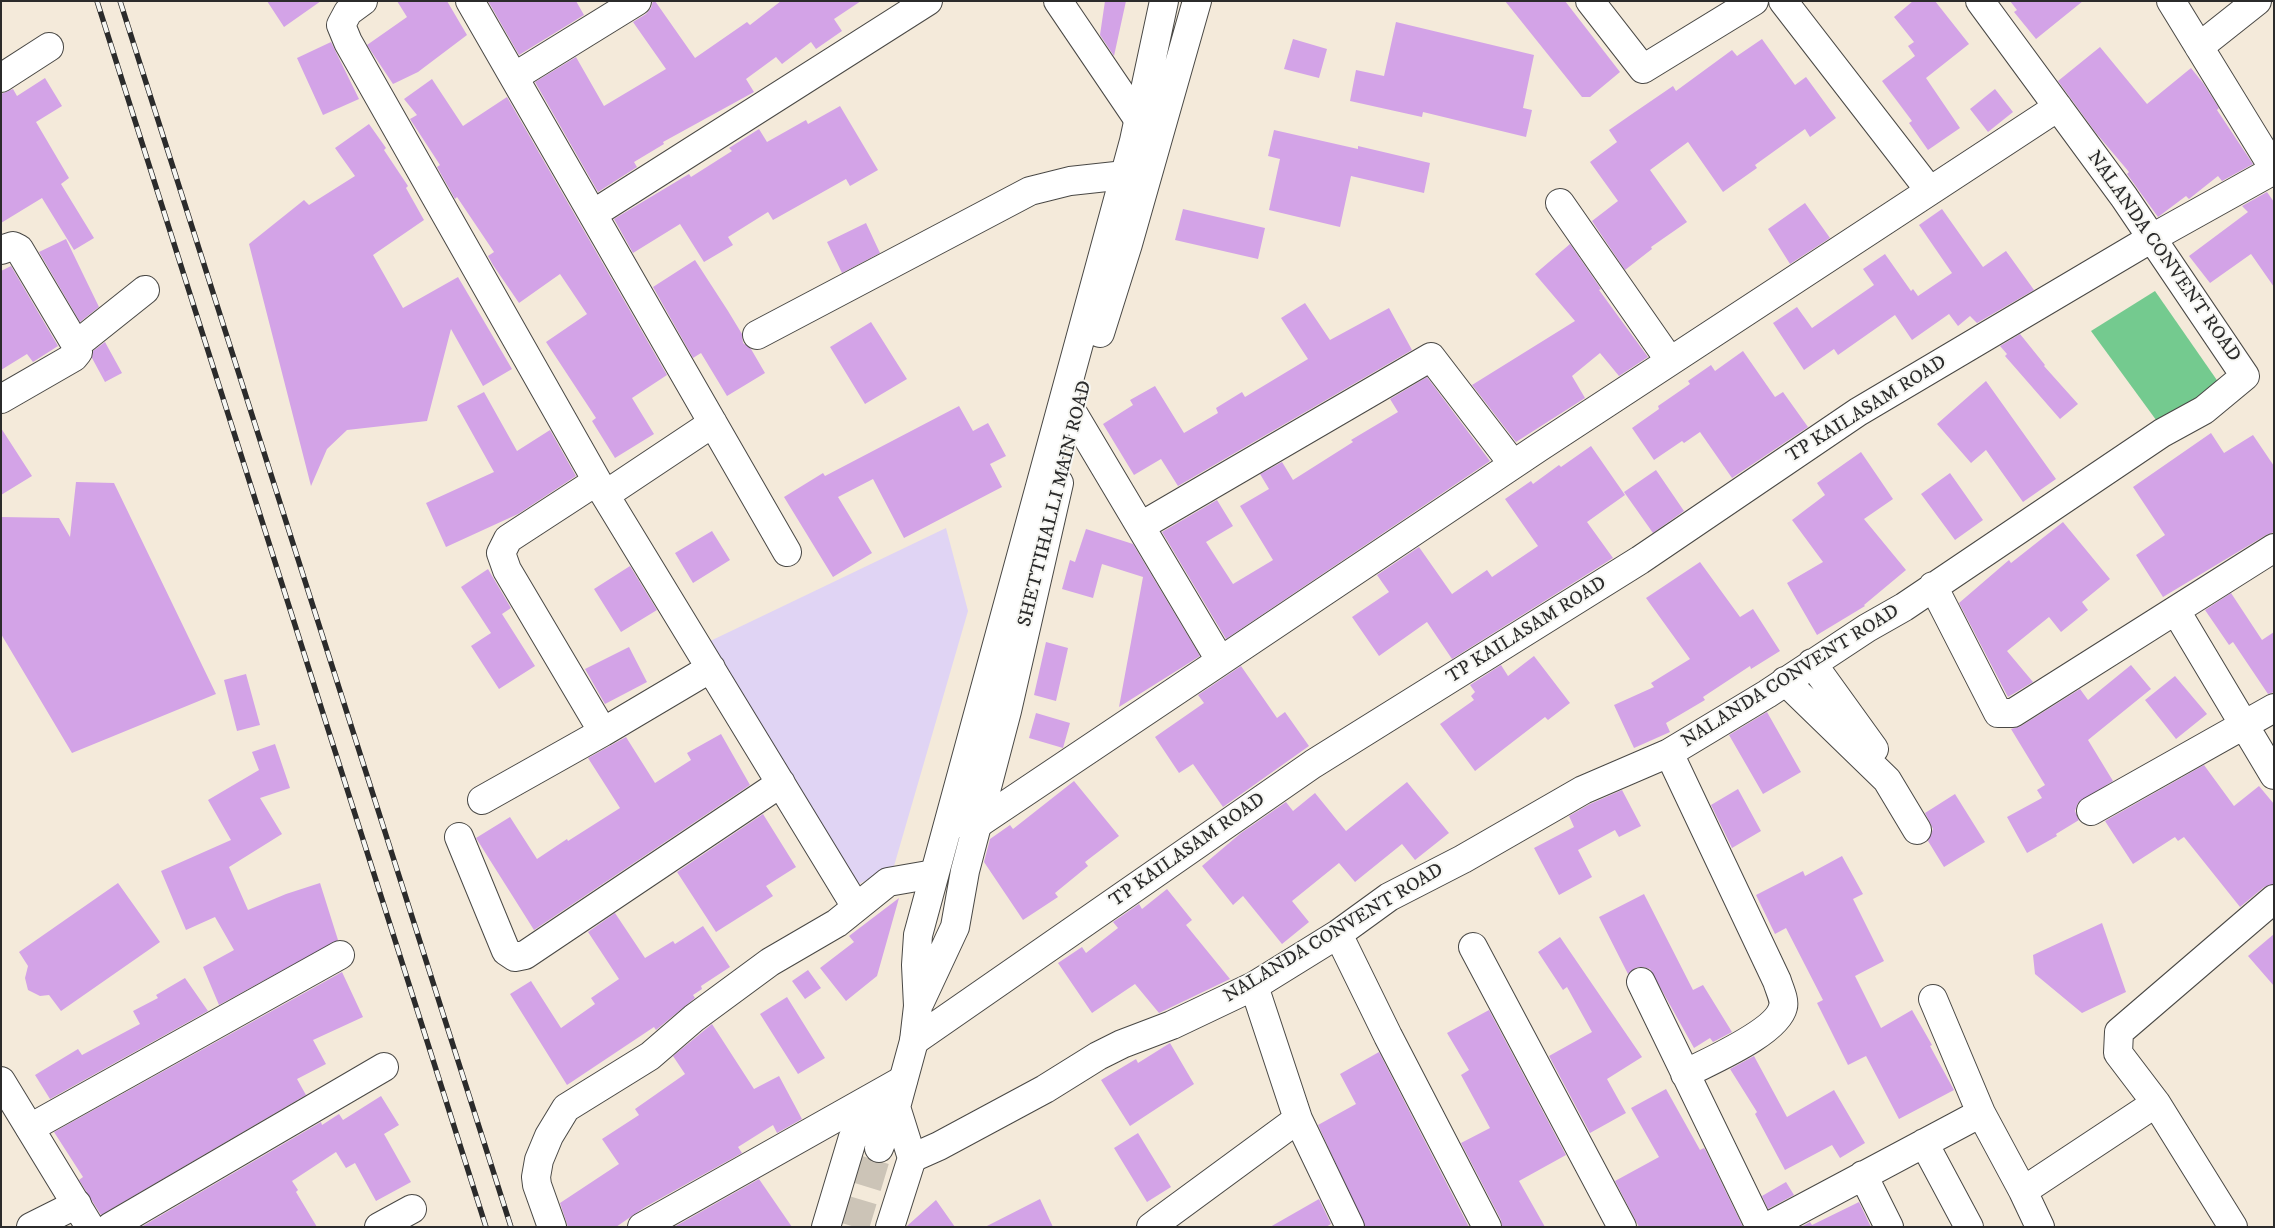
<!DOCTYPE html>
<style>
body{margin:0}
#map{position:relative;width:2275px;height:1228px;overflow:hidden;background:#f4eada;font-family:"IM FELL DW Pica",serif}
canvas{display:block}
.frame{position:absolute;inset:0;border:2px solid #2b2b2b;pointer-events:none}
</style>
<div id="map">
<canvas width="2275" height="1228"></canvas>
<div class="frame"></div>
</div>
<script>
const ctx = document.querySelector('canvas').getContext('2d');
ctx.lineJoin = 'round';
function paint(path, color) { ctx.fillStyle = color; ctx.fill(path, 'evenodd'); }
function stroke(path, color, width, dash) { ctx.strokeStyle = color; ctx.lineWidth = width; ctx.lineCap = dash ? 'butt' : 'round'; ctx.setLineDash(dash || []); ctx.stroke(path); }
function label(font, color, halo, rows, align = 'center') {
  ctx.font = font + ' "IM FELL DW Pica",serif'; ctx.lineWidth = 4; ctx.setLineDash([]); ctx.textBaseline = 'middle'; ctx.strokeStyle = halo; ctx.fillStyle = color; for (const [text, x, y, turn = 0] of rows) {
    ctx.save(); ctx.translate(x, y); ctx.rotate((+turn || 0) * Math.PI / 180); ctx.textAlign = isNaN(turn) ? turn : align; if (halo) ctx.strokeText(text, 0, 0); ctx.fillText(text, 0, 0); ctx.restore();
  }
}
const built = new Path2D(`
 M 946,528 L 968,611 L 894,866 L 857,885 L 704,644 Z`);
const green = new Path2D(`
 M 2155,291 L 2221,386 L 2159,424 L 2091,331 Z`);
const building = new Path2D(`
 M 267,1 L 321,1 L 284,27 Z
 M 397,1 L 447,1 L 467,35 L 418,72 L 393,84 L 367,45 L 407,17 Z
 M 488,1 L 576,1 L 584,15 L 519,55 Z
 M 653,1 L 655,1 L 695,58 L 747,22 L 750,25 L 781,1 L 861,1 L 834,19 L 842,31 L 816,49 L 811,42 L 782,64 L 776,57 L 746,79 L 754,92 L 663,142 L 664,144 L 634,162 L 637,167 L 598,192 L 535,82 L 576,57 L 604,106 L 666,69 L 633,22 L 646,14 L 651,8 Z
 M 1105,1 L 1126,1 L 1114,56 L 1100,35 Z
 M 1505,1 L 1565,1 L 1620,72 L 1590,97 L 1582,97 Z
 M 1913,1 L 1935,1 L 1969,44 L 1926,78 L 1960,128 L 1928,150 L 1909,123 L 1912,121 L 1882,81 L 1915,56 L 1908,46 L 1914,42 L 1894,17 Z
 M 2010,1 L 2083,1 L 2036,39 L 2014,12 L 2017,10 Z
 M 1396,22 L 1534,55 L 1523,108 L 1532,110 L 1526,137 L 1423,112 L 1422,117 L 1350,101 L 1356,70 L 1384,76 Z
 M 1293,39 L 1327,49 L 1319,78 L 1284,69 Z
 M 1762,39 L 1795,85 L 1806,77 L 1836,118 L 1810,137 L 1805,129 L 1755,165 L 1757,168 L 1723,192 L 1688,142 L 1650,170 L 1687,222 L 1651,247 L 1652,249 L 1625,270 L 1592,221 L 1618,201 L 1590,162 L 1617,142 L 1609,130 L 1632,114 L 1673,86 L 1676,91 L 1732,50 L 1737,56 Z
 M 331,42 L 359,99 L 323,115 L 297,58 Z
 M 2100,47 L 2147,104 L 2191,68 L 2203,83 L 2219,108 L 2217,110 L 2253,164 L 2222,181 L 2218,176 L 2189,199 L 2186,196 L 2158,217 L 2127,174 L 2129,172 L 2096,133 L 2058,81 Z
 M 45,78 L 62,106 L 36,122 L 69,178 L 61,184 L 94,238 L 74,250 L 42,198 L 1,223 L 1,94 L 13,89 L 17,96 Z
 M 432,79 L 463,126 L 507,97 L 667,375 L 632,398 L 654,434 L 615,458 L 592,421 L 596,418 L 546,342 L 587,314 L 560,274 L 519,303 L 493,265 L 488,256 L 494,252 L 457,197 L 455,199 L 437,167 L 440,165 L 410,119 L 417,115 L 404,99 Z
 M 1995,89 L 2013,112 L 1988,132 L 1970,109 Z
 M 840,106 L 878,170 L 850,186 L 846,179 L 773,220 L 768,212 L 728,237 L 733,245 L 704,262 L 680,224 L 633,253 L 614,219 L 689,174 L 691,177 L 732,151 L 729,148 L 759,129 L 767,142 L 806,120 L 808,124 Z
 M 369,124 L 386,148 L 384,150 L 408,186 L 406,188 L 424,220 L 373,255 L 403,308 L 458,277 L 512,369 L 483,386 L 451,329 L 427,421 L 347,430 L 327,449 L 311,486 L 249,244 L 304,200 L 309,205 L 355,176 L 335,148 Z
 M 1274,130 L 1358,149 L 1358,146 L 1430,163 L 1424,193 L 1351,176 L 1340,227 L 1269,210 L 1280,159 L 1268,156 Z
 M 2267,192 L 2274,202 L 2274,287 L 2251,254 L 2210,283 L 2189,256 L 2248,212 L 2242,206 Z
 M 1805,203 L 1830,238 L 1790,264 L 1768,229 Z
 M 1183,209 L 1265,228 L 1258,259 L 1175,240 Z
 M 1942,209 L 1983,267 L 2006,251 L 2034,290 L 1977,323 L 1970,316 L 1958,326 L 1949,314 L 1912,340 L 1895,315 L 1838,355 L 1834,349 L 1804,370 L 1773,323 L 1797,307 L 1812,328 L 1874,285 L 1863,269 L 1885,254 L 1911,291 L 1913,289 L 1918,296 L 1952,273 L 1919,225 Z
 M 866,223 L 880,253 L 842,273 L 827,242 Z
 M 66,239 L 99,307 L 80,322 L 39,252 Z
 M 1570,244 L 1601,289 L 1599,290 L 1648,357 L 1619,376 L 1600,353 L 1572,376 L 1585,398 L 1516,442 L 1472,385 L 1575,321 L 1535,274 Z
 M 695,260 L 728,311 L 742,334 L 743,343 L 751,349 L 765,373 L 727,396 L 701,353 L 693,358 L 653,287 Z
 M 11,266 L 58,346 L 33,362 L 27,354 L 1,370 L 1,271 Z
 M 1305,303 L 1330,340 L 1389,308 L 1412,350 L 1178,486 L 1161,459 L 1134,475 L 1103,424 L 1133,405 L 1130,400 L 1155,386 L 1184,433 L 1218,413 L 1216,408 L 1242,392 L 1245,397 L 1308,359 L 1281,318 Z
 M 871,322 L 907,379 L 865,404 L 830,347 Z
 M 2020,334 L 2045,365 L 2044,366 L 2078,404 L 2060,419 L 2005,356 L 2007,354 L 2000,346 Z
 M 105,342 L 122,373 L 105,382 L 92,358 L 93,351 Z
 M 1743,351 L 1775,397 L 1783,392 L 1808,427 L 1732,478 L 1700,432 L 1684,443 L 1682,441 L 1654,460 L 1632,428 L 1659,409 L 1658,406 L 1690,384 L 1688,381 L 1711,365 L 1715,371 Z
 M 1427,377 L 1490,461 L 1226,639 L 1162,532 L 1217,500 L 1233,526 L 1206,542 L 1233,584 L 1273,560 L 1240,506 L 1269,489 L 1260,474 L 1282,462 L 1293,480 L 1353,442 L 1351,440 L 1398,412 L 1390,399 Z
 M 1986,381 L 2056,479 L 2023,502 L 1986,450 L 1971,463 L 1937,424 Z
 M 484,392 L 517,451 L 550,430 L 576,476 L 518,514 L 446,547 L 426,503 L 494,472 L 457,406 Z
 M 959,406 L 973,431 L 988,423 L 1006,456 L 990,464 L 1002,487 L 904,538 L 873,479 L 838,497 L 872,553 L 833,577 L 784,497 L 823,473 L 825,476 Z
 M 1,428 L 32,476 L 1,495 Z
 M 2211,433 L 2224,453 L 2253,435 L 2274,466 L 2274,532 L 2266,535 L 2163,597 L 2136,555 L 2165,535 L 2133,487 Z
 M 1591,446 L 1625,495 L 1587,522 L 1613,558 L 1452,659 L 1427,622 L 1379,656 L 1352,617 L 1389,592 L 1377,575 L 1419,547 L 1452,594 L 1487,570 L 1492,577 L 1538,546 L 1505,499 L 1531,481 L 1533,484 L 1559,465 L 1561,467 Z
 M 1861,452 L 1893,499 L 1864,519 L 1906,570 L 1864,605 L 1865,606 L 1817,635 L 1787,583 L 1823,562 L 1792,520 L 1825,495 L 1817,483 Z
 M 1656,470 L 1684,511 L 1653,533 L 1624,492 Z
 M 1950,473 L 1983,520 L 1955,540 L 1921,494 Z
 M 76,482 L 114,483 L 216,694 L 72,753 L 1,634 L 1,517 L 59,518 L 70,537 Z
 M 2063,522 L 2110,579 L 2082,602 L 2088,610 L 2061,632 L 2049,617 L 2007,651 L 2033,682 L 2008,697 L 1959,603 L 2009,560 L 2011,563 Z
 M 1086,529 L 1133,544 L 1200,656 L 1119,707 L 1143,577 L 1102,564 L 1093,598 L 1062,589 L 1070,560 L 1075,562 Z
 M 712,531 L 730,560 L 693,583 L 675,553 Z
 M 1700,562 L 1740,617 L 1753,609 L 1780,651 L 1751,669 L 1750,666 L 1703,697 L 1705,700 L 1666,723 L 1670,732 L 1634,748 L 1614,705 L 1654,687 L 1651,683 L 1690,659 L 1646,598 Z
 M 630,566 L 657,610 L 621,632 L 594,589 Z
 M 488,569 L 511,608 L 502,614 L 535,666 L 499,689 L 471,646 L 491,633 L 461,587 Z
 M 2231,593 L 2262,640 L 2274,632 L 2274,692 L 2268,694 L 2233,642 L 2229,645 L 2205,610 Z
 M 1046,642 L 1068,648 L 1056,701 L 1034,695 Z
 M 629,647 L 647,682 L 605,704 L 585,669 Z
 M 1534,656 L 1570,703 L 1548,720 L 1545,717 L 1475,771 L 1440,724 L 1474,700 L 1471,696 L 1475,692 L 1470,685 L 1501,665 L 1508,676 Z
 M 2131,665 L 2151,689 L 2088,740 L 2113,781 L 2078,803 L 2075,811 L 2079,820 L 2056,834 L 2057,836 L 2027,853 L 2007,817 L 2042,798 L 2037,790 L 2045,785 L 2011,729 L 2021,726 L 2080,689 L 2088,700 Z
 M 1241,666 L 1277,718 L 1285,712 L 1309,746 L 1223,807 L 1193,764 L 1179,773 L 1155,737 L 1204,703 L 1198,695 Z
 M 246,674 L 260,725 L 237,731 L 224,680 Z
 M 2175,676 L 2207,714 L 2176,739 L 2145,700 Z
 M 1767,712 L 1801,772 L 1763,794 L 1729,735 Z
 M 1036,713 L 1070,723 L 1063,748 L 1029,738 Z
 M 721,734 L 750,785 L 534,930 L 476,838 L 510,817 L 537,859 L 567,839 L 568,841 L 620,808 L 588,758 L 626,737 L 655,783 L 691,760 L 687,753 Z
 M 275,744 L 290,788 L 260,798 L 282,834 L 229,867 L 248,910 L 286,894 L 320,883 L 338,940 L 219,1005 L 203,967 L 234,950 L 215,917 L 186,930 L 161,871 L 231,840 L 208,800 L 259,770 L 252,752 Z
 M 2204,765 L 2234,806 L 2259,786 L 2274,804 L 2274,884 L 2264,887 L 2240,907 L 2184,837 L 2178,841 L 2175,837 L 2133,864 L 2105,821 Z
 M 1074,781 L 1119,836 L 1085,862 L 1088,866 L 1055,893 L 1058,897 L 1023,920 L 984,862 L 990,839 L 1010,825 L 1013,829 Z
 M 1407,782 L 1449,833 L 1415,860 L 1402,844 L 1355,882 L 1339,863 L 1292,901 L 1309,922 L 1282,944 L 1243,896 L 1233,905 L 1202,866 L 1241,833 L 1286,802 L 1293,811 L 1315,793 L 1346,831 Z
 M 1738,789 L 1761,831 L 1732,848 L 1711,805 Z
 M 1622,790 L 1641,826 L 1619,837 L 1615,830 L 1578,850 L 1592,877 L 1559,895 L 1534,848 L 1574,827 L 1569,816 L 1590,804 Z
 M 1955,794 L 1985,842 L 1944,867 L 1928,841 L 1933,829 L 1925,813 Z
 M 763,814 L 796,867 L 766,886 L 773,896 L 716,932 L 677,872 Z
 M 1842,856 L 1863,894 L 1853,899 L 1884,961 L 1855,976 L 1881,1028 L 1912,1010 L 1932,1045 L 1930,1046 L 1954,1090 L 1899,1119 L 1866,1056 L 1848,1065 L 1817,1003 L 1823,1000 L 1786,928 L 1775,934 L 1756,895 L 1803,871 L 1805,876 Z
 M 118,883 L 160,942 L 61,1011 L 49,995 L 40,996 L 28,990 L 25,978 L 28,966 L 19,952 Z
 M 1167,889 L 1192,920 L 1186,925 L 1230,979 L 1159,1013 L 1135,984 L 1092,1013 L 1058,963 L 1082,947 L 1086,953 L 1118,928 L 1113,922 L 1139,904 L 1142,909 Z
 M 1644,894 L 1693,990 L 1703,985 L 1732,1032 L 1713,1042 L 1710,1038 L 1694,1048 L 1650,969 L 1643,967 L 1635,968 L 1628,974 L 1599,917 Z
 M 899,898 L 877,976 L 846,1001 L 820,968 L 854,942 L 849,936 Z
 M 615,913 L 645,958 L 673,941 L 675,944 L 703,926 L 730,967 L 701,986 L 702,989 L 693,995 L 695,998 L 656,1030 L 654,1027 L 567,1085 L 510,994 L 531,981 L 561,1028 L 595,1004 L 591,998 L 619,979 L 588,932 Z
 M 2102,923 L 2126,992 L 2082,1013 L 2035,974 L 2033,955 Z
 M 2274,934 L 2274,986 L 2248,956 Z
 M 1560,937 L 1642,1057 L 1607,1079 L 1626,1113 L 1590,1133 L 1549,1056 L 1592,1032 L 1567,987 L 1563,990 L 1538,952 Z
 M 808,970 L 821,988 L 805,999 L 792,981 Z
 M 342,972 L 363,1017 L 313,1040 L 326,1064 L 297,1079 L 306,1095 L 101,1215 L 79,1180 L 83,1177 L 54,1132 Z
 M 185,978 L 208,1011 L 50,1099 L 35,1075 L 78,1049 L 82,1055 L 140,1024 L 133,1011 L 158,998 L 156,995 Z
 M 787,997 L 825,1058 L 798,1074 L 760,1014 Z
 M 1489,1010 L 1566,1155 L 1519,1181 L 1545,1227 L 1502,1227 L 1501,1220 L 1461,1143 L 1490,1128 L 1461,1075 L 1469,1070 L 1447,1033 Z
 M 712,1024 L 754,1089 L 779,1076 L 802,1119 L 777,1133 L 773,1125 L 738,1147 L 742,1153 L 645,1207 L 616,1227 L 568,1227 L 560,1203 L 619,1164 L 602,1139 L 639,1115 L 635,1109 L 685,1074 L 673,1056 Z
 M 1170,1043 L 1194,1084 L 1130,1126 L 1101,1080 L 1136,1059 L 1138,1063 Z
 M 1379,1052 L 1469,1227 L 1365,1227 L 1318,1125 L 1356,1104 L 1340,1074 Z
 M 1754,1056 L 1787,1117 L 1834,1090 L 1865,1143 L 1840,1158 L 1832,1145 L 1785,1170 L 1755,1114 L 1757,1112 L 1730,1069 Z
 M 1666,1089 L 1700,1150 L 1704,1148 L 1706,1151 L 1743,1227 L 1639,1227 L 1615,1181 L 1659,1157 L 1631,1108 Z
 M 381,1096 L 399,1125 L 384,1134 L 411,1182 L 376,1201 L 355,1163 L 346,1168 L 336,1152 L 292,1181 L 298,1190 L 296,1192 L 317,1227 L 141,1227 L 321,1122 L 322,1125 L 339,1114 L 343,1120 Z
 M 1138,1133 L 1171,1187 L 1147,1202 L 1114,1148 Z
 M 759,1179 L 792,1227 L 674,1227 Z
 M 1786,1182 L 1794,1195 L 1768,1209 L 1762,1196 Z
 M 1040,1199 L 1053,1227 L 985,1227 Z
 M 1319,1199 L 1331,1224 L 1326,1227 L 1270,1227 Z
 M 936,1200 L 955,1227 L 906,1227 L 907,1226 Z
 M 1859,1202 L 1871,1227 L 1801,1227 L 1810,1222 L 1812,1225 Z`);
const secondaryTunnel = new Path2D(`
 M 855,1227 L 879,1148`);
const street = new Path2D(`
 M 363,1 L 348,12 L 341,25 L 348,42 L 605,495 L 856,907
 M 470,1 L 787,552
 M 1058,1 L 1138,119 L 1151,132
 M 1590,1 L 1643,69 L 1754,1
 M 1783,1 L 1930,191
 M 2171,1 L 2274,169
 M 2199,47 L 2257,1
 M 514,77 L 637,1
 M 1,78 L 49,47
 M 1560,203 L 1670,361
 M 593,214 L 928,1
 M 1,250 L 13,246 L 19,249 L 76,345 L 78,352 L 74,357 L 1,399
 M 757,335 L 1030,191 L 1070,181 L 1125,175
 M 76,345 L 145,290
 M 1074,415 L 1220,660
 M 597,481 L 508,539 L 501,553 L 507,570 L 603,732
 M 605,495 L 713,423
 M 1141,526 L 1431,357 L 1513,464
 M 1933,586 L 1998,713 L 2013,713 L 2274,548
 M 2176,611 L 2274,775
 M 1812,663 L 1874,749
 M 1785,681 L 1887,780 L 1917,830
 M 1669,753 L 1777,981 C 1779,988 1785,1000 1783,1007 C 1777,1033 1709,1061 1685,1074
 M 482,800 L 603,732 L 711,668
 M 2091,811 L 2274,708
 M 961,823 L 976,825 L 1538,448 L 2058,107
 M 459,837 L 506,951 L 515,957 L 525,955 L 781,783
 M 1338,934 L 1388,1036 L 1487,1227
 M 1473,947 L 1622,1227
 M 1641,982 L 1760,1227
 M 1254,986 L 1298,1119 L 1350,1227
 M 1933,999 L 1981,1113 L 2023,1191 L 2040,1227
 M 914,1041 L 1313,764 L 1640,560 L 1858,412 L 2152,238 L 2274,170
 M 30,1128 L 340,955
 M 1924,1143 L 1969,1227
 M 912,1158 L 939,1146 L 1045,1089 L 1098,1056 L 1122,1044 L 1172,1025 L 1254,986 L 1338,934 L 1389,897 L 1463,859 L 1583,790 L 1669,753 L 1767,694 L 1867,628 L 1904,607 L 2162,433 L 2204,410 L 2245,376 L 2124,197 L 1980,1
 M 1863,1175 L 1889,1227
 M 2023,1191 L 2156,1103
 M 31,1227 L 77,1204
 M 110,1227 L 384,1067
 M 379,1227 L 412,1209
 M 552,1227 L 537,1185 L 536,1177 L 539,1160 L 549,1136 L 566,1108 L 650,1056 L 694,1018 L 770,962 L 837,923 L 888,882 L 934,874
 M 642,1227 L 903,1080
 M 1151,1227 L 1298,1119
 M 1767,1227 L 1981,1113
 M 2233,1227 L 2156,1103 L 2118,1053 L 2119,1032 L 2274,899`);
const secondary = new Path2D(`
 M 1100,333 L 1128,244 L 1197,1
 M 920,1002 L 955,927 L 965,871 L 1007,711 L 1059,483
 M 1,1081 L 90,1227
 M 879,1148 L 896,1107
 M 826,1227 L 853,1137 L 896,1107
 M 890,1227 L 912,1158 L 896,1107 L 914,1041 L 918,1006 L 916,965 L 918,935 L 1134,141 L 1164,1`);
const rail = new Path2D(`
 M 97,1 L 486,1227
 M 120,1 L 511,1227`);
const streetNames = [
 ["NALANDA CONVENT ROAD",2163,257,55],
 ["TP KAILASAM ROAD",1867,410,-32],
 ["SHETTIHALLI MAIN ROAD",1056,504,-76],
 ["TP KAILASAM ROAD",1527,631,-32],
 ["NALANDA CONVENT ROAD",1791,677,-32],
 ["TP KAILASAM ROAD",1188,851,-35],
 ["NALANDA CONVENT ROAD",1334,934,-31]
];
paint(built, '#e0d4f4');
paint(green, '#74ca8f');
paint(building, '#d3a3e7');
stroke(secondaryTunnel, '#ccc4b7', 28, [28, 14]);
stroke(street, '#494845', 30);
stroke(secondary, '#494845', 30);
stroke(street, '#fff', 28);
stroke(secondary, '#fff', 28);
stroke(rail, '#2b2b2b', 5.5);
stroke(rail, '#f6f6f2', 4, [11]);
label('19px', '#2b2b2b', '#f6f6f2', streetNames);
</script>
